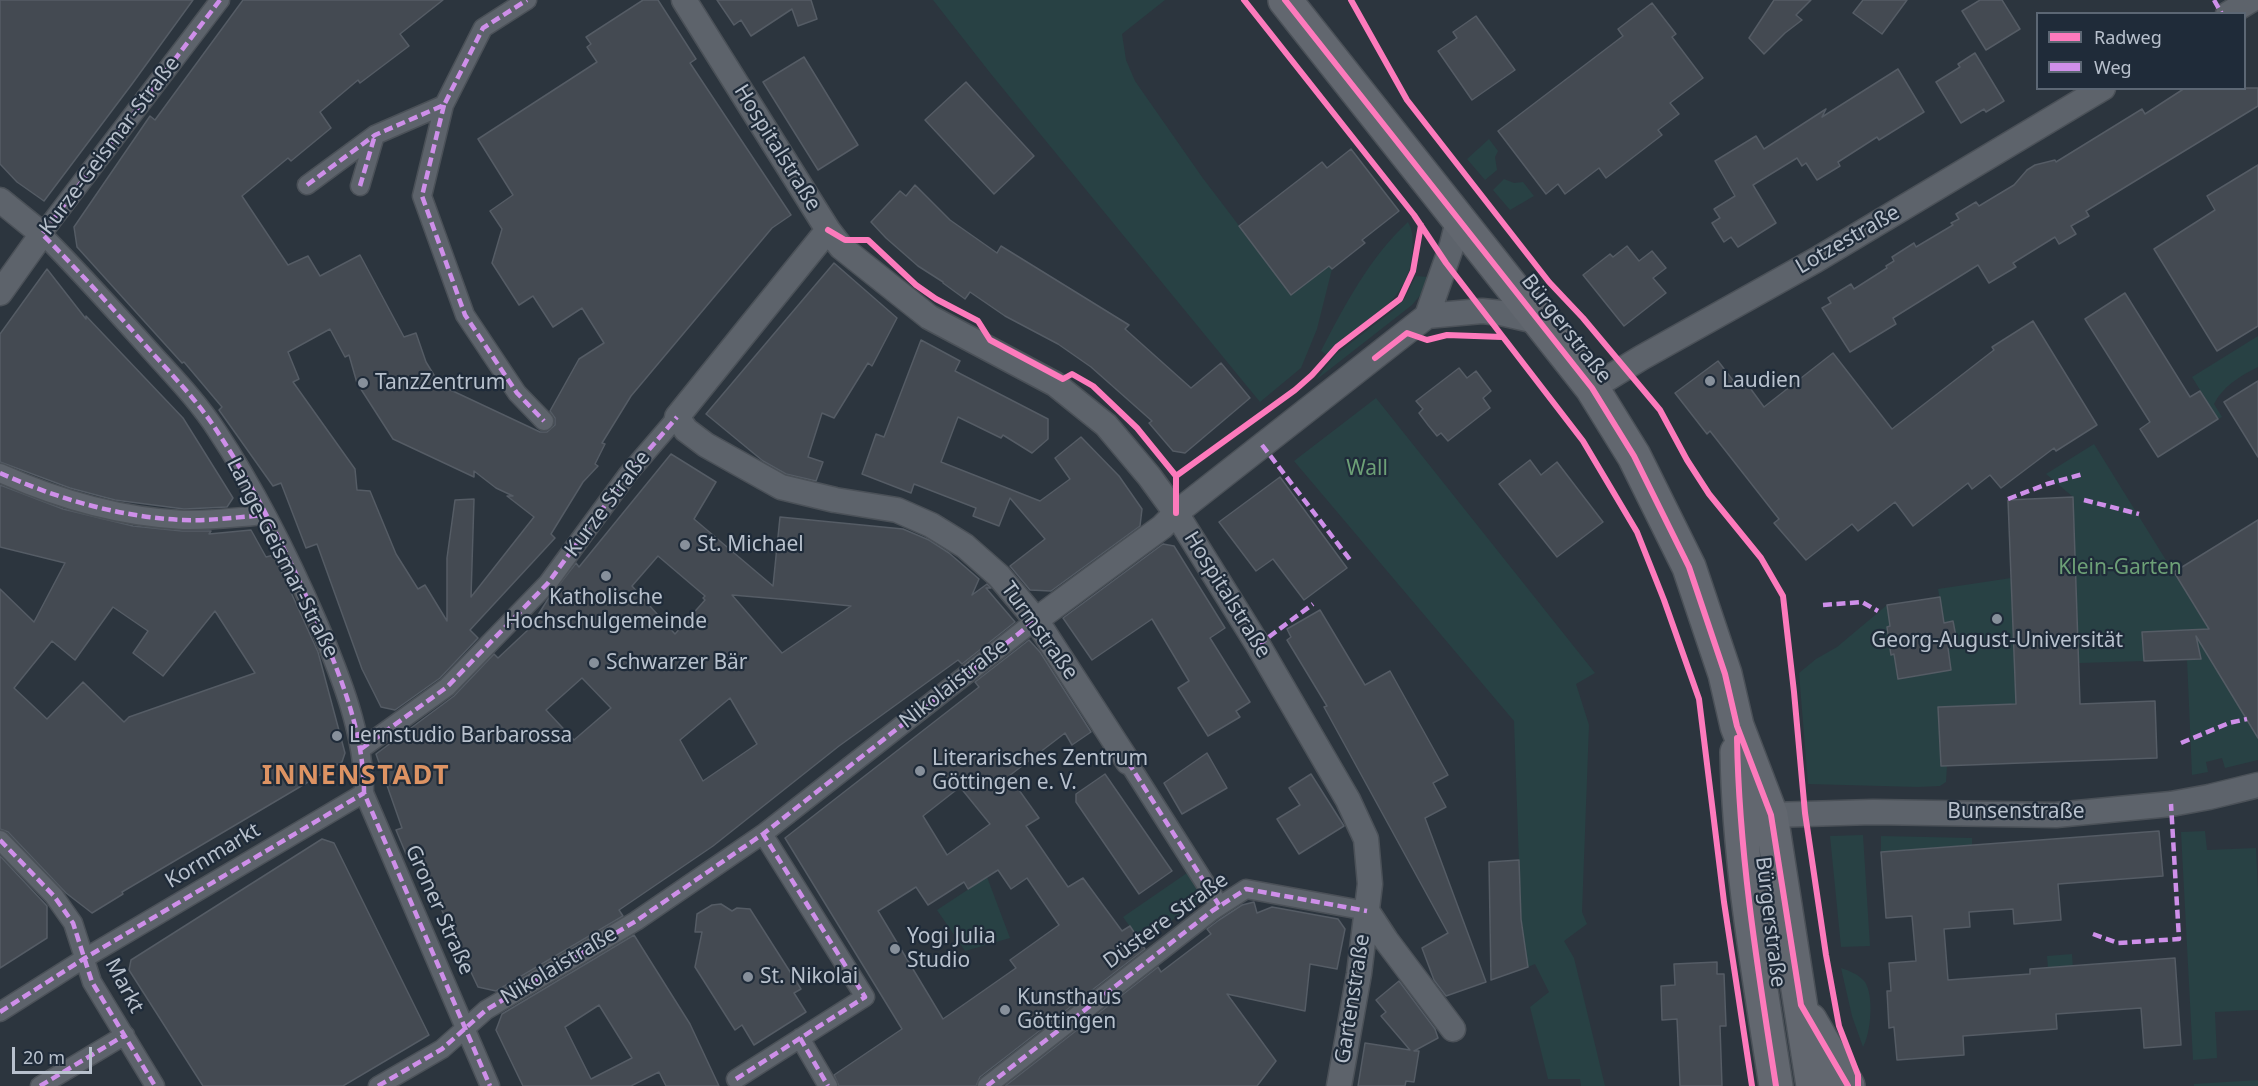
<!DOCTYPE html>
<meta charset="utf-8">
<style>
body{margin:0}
#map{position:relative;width:2258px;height:1086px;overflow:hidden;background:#2c353e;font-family:"Noto Sans",sans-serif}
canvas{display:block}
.legend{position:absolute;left:2036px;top:12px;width:210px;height:78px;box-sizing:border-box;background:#1f2b39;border:2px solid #5c6774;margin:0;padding:8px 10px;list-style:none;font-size:18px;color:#b8c1cd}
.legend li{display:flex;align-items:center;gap:12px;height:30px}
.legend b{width:30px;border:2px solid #5c6774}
.scale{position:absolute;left:12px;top:1047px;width:80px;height:27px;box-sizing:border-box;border:3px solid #b8c1cd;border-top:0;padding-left:8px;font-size:18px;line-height:21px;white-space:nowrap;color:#b8c1cd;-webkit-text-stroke:4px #1f2b39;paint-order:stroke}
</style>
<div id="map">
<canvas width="2258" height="1086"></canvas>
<ul class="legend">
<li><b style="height:8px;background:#fd7abc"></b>Radweg</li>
<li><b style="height:8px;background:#ce8fe9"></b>Weg</li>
</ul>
<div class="scale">20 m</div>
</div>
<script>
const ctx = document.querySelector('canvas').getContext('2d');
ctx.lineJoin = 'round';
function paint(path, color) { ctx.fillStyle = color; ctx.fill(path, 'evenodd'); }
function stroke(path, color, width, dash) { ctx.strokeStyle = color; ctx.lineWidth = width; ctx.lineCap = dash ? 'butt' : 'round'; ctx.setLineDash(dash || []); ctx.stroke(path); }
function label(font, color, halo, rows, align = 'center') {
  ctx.font = font + ' "Noto Sans",sans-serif'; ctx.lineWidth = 4.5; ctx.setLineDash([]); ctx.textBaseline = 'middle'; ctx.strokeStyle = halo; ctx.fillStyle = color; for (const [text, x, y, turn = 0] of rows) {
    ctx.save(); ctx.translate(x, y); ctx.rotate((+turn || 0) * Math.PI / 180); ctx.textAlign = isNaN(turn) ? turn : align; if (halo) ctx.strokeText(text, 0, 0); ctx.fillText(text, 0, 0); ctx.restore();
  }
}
const green = new Path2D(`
 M 933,0 L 1165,0 L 1122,34 L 1126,60 L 1135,81 L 1202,177 L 1291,294 L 1327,263 L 1332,269 L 1317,329 L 1301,368 L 1260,402 L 991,74 Z
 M 1489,139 L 1498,151 L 1495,157 L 1497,170 L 1485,180 L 1467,159 Z
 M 1504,179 L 1514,183 L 1523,182 L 1534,196 L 1510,210 L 1493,190 Z
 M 1408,222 C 1414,233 1413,242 1412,254 C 1409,301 1365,323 1331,349 L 1327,355 L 1321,351 C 1344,306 1370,257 1408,222 Z
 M 1416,276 L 1428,277 L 1423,292 L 1412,305 L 1316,380 L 1335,355 L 1395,309 L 1405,298 Z
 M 2258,336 L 2258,367 C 2240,376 2223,386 2214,404 L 2222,417 L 2218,419 L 2192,377 Z
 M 1376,398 L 1595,673 L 1576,684 L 1589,725 L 1582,912 L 1587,924 L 1564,941 L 1574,958 L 1605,1086 L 1581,1086 L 1580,1079 L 1548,1079 L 1530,1007 L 1549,992 L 1535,964 L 1528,967 L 1521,919 L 1514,721 L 1294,461 Z
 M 2094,444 L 2213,636 L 2201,645 L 2258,738 L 2258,760 L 2225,768 L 2222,758 L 2206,762 L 2208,772 L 2192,775 L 2187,659 L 2143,632 L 2144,661 L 2079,663 L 2073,497 L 2046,474 Z
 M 2011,578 L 2016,704 L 1938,707 L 1941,766 L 1947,766 L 1946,782 L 1940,786 L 1918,787 L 1808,784 L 1799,673 L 1816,659 L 1837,647 L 1887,605 L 1890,626 L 1887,627 L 1891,654 L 1894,654 L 1898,679 L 1951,670 L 1948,648 L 1957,646 L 1953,621 L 1944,623 L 1938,589 Z
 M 2205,831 L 2207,850 L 2256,848 L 2258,891 L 2258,1010 L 2215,1012 L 2217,1058 L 2193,1060 L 2181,832 Z
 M 1863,835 L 1870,946 L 1841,947 L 1830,836 Z
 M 1881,836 L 1972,838 L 1972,845 L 1881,852 Z
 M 1187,873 L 1204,898 L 1141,942 L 1123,917 Z
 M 987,877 L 1010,938 L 965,951 L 937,910 Z
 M 2072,954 L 2074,984 L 2048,968 L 2047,956 Z
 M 1841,968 C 1850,971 1858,974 1865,982 C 1874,996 1871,1033 1863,1047 L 1852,1016 Z
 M 2258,1080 L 2258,1086 L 2194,1086 L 2194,1084 Z`);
const building = new Path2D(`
 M 0,0 L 193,0 L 132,84 L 44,201 L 17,182 L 0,164 Z
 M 243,0 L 443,0 L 400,34 L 409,46 L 360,83 L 358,80 L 320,112 L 331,128 L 291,161 L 288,158 L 242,196 L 288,265 L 308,256 L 320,276 L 360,255 L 404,337 L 416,333 L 426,362 L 440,385 L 540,432 L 547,432 L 555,425 L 555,418 L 550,411 L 579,359 L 604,343 L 582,308 L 553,327 L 533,296 L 519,305 L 492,263 L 502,229 L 490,211 L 513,195 L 478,139 L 597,62 L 587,47 L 591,44 L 586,37 L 643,0 L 658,0 L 696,59 L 690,63 L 791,215 L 772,228 L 631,396 L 602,443 L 605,444 L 595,464 L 598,466 L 583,482 L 551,534 L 555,538 L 470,630 L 478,638 L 440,678 L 395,710 L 381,707 L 362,669 L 317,544 L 306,548 L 281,483 L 273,486 L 219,410 L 222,407 L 184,362 L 182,363 L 77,247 L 74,227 L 150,116 L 155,120 ZM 330,329 L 345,357 L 349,355 L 357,383 L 393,439 L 474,477 L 474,471 L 496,488 L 513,496 L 507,496 L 534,517 L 471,597 L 474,499 L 455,500 L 447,558 L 447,621 L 425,585 L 418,589 L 396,554 L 370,491 L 357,490 L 355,469 L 293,382 L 299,379 L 288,352 Z
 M 717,0 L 811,0 L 817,19 L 798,26 L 792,9 L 751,36 L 741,20 L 734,25 Z
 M 1774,0 L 1811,0 L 1796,15 L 1802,20 L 1785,33 L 1764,54 L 1749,38 Z
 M 1863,0 L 1907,0 L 1882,34 L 1853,13 Z
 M 1980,0 L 2002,0 L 2020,29 L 1986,50 L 1962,11 Z
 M 1652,3 L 1676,34 L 1672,37 L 1703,78 L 1670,103 L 1679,114 L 1658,130 L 1662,135 L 1606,178 L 1599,168 L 1565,194 L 1558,184 L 1546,194 L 1498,131 L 1623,36 L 1618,29 Z
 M 1476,16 L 1515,70 L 1472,100 L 1438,51 L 1457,38 L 1453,32 Z
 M 1975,53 L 2004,101 L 1986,112 L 1984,109 L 1961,123 L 1936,82 L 1960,67 L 1958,64 Z
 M 804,57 L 858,145 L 818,170 L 763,82 Z
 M 1898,69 L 1924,112 L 1879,140 L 1877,137 L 1838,162 L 1840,166 L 1817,180 L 1806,163 L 1802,166 L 1797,158 L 1753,185 L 1776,223 L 1738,247 L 1731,237 L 1724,242 L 1712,223 L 1720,218 L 1714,209 L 1735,196 L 1715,161 L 1756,136 L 1764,149 L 1826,109 L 1822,117 Z
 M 966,82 L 1034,156 L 994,194 L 925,120 Z
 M 2185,88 L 2258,88 L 2258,106 L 2086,211 L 2089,216 L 2071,226 L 2076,234 L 2059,244 L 2055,237 L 2013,263 L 2016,267 L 1989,283 L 1978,265 L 1893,318 L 1896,324 L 1850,352 L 1822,308 L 1831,303 L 1828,298 L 1851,284 L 1854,289 L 1887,268 L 1886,266 L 1894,261 L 1892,257 L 1914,243 L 1916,247 L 1953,225 L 1951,223 L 1959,219 L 1956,214 L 1976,202 L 1979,206 L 2014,185 L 2027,170 L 2035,165 L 2055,160 L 2056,162 L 2142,109 L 2145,114 Z
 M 1351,149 L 1399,211 L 1362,240 L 1365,243 L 1332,269 L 1329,266 L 1291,295 L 1239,226 L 1322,162 L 1327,168 Z
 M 2258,165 L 2258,326 L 2217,351 L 2154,249 L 2215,210 L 2207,196 Z
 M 915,185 L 950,220 L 997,253 L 1001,246 L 1129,325 L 1125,329 L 1191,388 L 1221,363 L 1250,398 L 1185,453 L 1173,451 L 1149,423 L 1152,421 L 1091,367 L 1058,344 L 1005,316 L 970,292 L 965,299 L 943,283 L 943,282 L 918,266 L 886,238 L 871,222 L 900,191 L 906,196 Z
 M 1627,246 L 1639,261 L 1652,251 L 1666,268 L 1653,278 L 1666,293 L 1624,326 L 1583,275 L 1610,254 L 1613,257 Z
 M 834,263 L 897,318 L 872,366 L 868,363 L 834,418 L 822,413 L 808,457 L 823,462 L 816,481 L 786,474 L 763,461 L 706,414 Z
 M 47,269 L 86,319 L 86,316 L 183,418 L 233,498 L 227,507 L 184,509 L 115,500 L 70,488 L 0,462 L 0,334 Z
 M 2125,293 L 2190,397 L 2200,391 L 2218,419 L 2158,457 L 2140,429 L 2150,422 L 2085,319 Z
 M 2033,321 L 2097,425 L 2056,451 L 2054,448 L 2001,488 L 1990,475 L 1972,489 L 1968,483 L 1913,526 L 1895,502 L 1858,531 L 1852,524 L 1806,560 L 1774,523 L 1779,519 L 1710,431 L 1707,434 L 1675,393 L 1718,361 L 1735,383 L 1742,377 L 1764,407 L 1833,353 L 1892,429 L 1994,350 L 1992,347 Z
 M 921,340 L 960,361 L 955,371 L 1048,419 L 1048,439 L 1032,453 L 1003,435 L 1001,438 L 958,417 L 941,462 L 1040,501 L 1070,479 L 1055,458 L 1081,437 L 1119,476 L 1142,509 L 1140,526 L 1051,591 L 1030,590 L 1010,566 L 1045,539 L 1010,498 L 999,526 L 973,516 L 976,508 L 914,484 L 911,493 L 862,474 L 876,434 L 884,437 Z
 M 1459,368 L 1467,378 L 1476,371 L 1491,391 L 1483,398 L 1490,408 L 1448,441 L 1441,433 L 1437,436 L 1428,425 L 1419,413 L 1423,409 L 1416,401 Z
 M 2258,381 L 2258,457 L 2224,402 Z
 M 671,454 L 716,482 L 694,519 L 773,586 L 780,517 L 903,529 L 929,540 L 949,553 L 979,579 L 972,595 L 987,584 L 991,588 L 986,588 L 1015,622 L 962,664 L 958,660 L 839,746 L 713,846 L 619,910 L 623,916 L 496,991 L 478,987 L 414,851 L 406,854 L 396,830 L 402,828 L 376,754 L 454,696 L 494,654 L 498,658 L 530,628 L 548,599 L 576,563 L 579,567 ZM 658,556 L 705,596 L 703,598 L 705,600 L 675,634 L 632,586 ZM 732,595 L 791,600 L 851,606 L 782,653 ZM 582,678 L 611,708 L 574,740 L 546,710 ZM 730,698 L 757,744 L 703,781 L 680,740 Z
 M 1530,460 L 1541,475 L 1557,462 L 1603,522 L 1557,557 L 1499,484 Z
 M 1280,477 L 1347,568 L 1304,600 L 1273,559 L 1256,571 L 1219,522 Z
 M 0,485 L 63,509 L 133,526 L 182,531 L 211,531 L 209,534 L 251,530 L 266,557 L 274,555 L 318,652 L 345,753 L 342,762 L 122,892 L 123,894 L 92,913 L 66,893 L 8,832 L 0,829 L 0,589 L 34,622 L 65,563 L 0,547 ZM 113,607 L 148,631 L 133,653 L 163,676 L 215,611 L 255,673 L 129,717 L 124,722 L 83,682 L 47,719 L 14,688 L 52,641 L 75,660 Z
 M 2073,497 L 2080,704 L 2155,701 L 2157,758 L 1941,766 L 1938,707 L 2016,704 L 2008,500 Z
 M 2258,520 L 2258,738 L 2196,636 L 2201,659 L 2144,661 L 2142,632 L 2209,629 L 2174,572 Z
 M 1163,544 L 1174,546 L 1225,628 L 1210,638 L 1250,702 L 1236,711 L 1240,717 L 1208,736 L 1178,688 L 1189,681 L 1152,619 L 1092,660 L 1063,618 Z
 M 1940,597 L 1944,623 L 1953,621 L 1958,647 L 1948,648 L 1951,670 L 1898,679 L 1894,654 L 1891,655 L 1889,642 L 1887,627 L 1890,626 L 1887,605 Z
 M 1320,610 L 1365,685 L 1390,671 L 1448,775 L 1433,783 L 1446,807 L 1425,818 L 1486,982 L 1446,996 L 1434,980 L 1422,948 L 1448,933 L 1324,707 L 1327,706 L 1287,640 L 1291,637 L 1287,629 Z
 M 1029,640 L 1040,652 L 1091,732 L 1072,745 L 1065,733 L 1009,776 L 1039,818 L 1026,826 L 1068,887 L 1083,878 L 1122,931 L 1130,926 L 1145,949 L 980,1077 L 976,1086 L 839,1086 L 834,1075 L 902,1029 L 785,838 L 979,687 L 975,682 ZM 960,787 L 990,824 L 947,855 L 923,816 ZM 998,870 L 1011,889 L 1027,878 L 1059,925 L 1010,960 L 1016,968 L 943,1019 L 878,911 L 916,887 L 928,905 L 964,882 L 968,889 Z
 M 1207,753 L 1227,788 L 1182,814 L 1164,783 Z
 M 1105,774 L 1172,871 L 1139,894 L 1076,802 L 1076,794 Z
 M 1311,774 L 1344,826 L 1299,854 L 1277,819 L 1300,805 L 1289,788 Z
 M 2159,831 L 2163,876 L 2058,884 L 2061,920 L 2014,924 L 2013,909 L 1969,912 L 1970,927 L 1944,929 L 1948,980 L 2030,974 L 2030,969 L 2175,958 L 2181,1045 L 2144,1048 L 2141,1008 L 2056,1014 L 2057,1029 L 1963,1036 L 1964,1055 L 1897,1060 L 1894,1027 L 1889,1028 L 1887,991 L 1891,991 L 1889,963 L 1916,961 L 1912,916 L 1886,918 L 1881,852 Z
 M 322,839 L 334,843 L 429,1035 L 343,1086 L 203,1086 L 129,970 L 131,960 Z
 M 0,856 L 47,906 L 47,938 L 0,968 Z
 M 1519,860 L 1521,919 L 1528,967 L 1491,980 L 1489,862 Z
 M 1254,902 L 1257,913 L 1272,907 L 1338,919 L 1345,929 L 1337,969 L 1310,964 L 1305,1011 L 1227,994 L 1276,1061 L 1257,1086 L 1005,1086 L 1158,967 L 1161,972 L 1211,934 L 1207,929 L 1219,920 L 1242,905 Z
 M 721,904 L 732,911 L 737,908 L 750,909 L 801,989 L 794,993 L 806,1012 L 754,1045 L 742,1025 L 735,1030 L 695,967 L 702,932 L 695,932 L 697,914 L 712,905 Z
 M 634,935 L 690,1024 L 719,1086 L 666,1086 L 659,1072 L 631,1086 L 523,1086 L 496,1030 L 502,1014 ZM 599,1005 L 632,1058 L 591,1079 L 565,1027 Z
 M 1717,962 L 1717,974 L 1724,974 L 1726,1026 L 1720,1026 L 1722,1086 L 1680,1086 L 1677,1019 L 1662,1020 L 1661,986 L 1675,985 L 1674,964 Z
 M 1399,981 L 1435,1029 L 1438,1038 L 1414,1051 L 1419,1051 L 1414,1082 L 1406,1081 L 1405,1086 L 1358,1086 L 1365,1043 L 1410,1050 L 1381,1016 L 1386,1012 L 1376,1000 Z`);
const pedestrian = new Path2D(`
 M 220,0 L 42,234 C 78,270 113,309 147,347 C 171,374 197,400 217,431 C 256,490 290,558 318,623 C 341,677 364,734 364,793 L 490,1086
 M 444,105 L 422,196 L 465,315 L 517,393 L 544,421
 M 307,185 L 375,135 L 444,105 L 483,28 L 527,0
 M 360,186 L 375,135
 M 0,473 C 58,499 119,517 183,520 C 211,521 238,517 266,515
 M 361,749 L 447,687 L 548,583 L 628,474 L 677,417
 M 1128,762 L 1219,905
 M 0,840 L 54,896 L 73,923 L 92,982 L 155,1086
 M 0,1012 L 85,958 L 364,793
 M 800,1038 L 828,1086
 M 736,1079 L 865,997 L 763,834
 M 40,1086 L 125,1035
 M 378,1086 L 442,1049 L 486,1010 L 636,921 L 763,834 L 1036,620
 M 987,1086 L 1212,911 L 1246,889 L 1367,911`);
const minor = new Path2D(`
 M 684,0 L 828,230 L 841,247 L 929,317 L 1055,384 L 1106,425 L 1149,476 L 1176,513 L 1258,645 L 1348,800 L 1366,839 L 1370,884 L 1359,974 L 1339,1086
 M 2228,14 L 2251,0
 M 0,200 L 42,234 L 0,293
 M 828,230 L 677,417 L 686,430 L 706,445 L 781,487 L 835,500 L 897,510 L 931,525 L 965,546 L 999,576 L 1036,620 L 1128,762
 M 1427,316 L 1482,311 L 1501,313 L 1540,322
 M 1592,388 L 1641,358 L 1816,260 L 2103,88
 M 1036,620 L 1162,527 L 1176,513 L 1427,316 L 1452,245 L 1459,217
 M 1771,815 L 1873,812 L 2056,815 L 2171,804 L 2209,797 L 2258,785
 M 1367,911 L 1386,940 L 1453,1029`);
const secondary = new Path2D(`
 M 1285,0 L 1592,388 L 1634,456 L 1689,567 L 1725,674 L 1737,726 L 1771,815 L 1813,1086
 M 1737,752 C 1739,864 1759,976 1776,1086
 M 1810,1020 L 1848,1086`);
const quiet = new Path2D(`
 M 220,0 L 42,234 C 78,270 113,309 147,347 C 171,374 197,400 217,431 C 256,490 290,558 318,623 C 341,677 364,734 364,793 L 490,1086
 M 2214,0 L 2222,14
 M 444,105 L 422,196 L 465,315 L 517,393 L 544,421
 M 307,185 L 375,135 L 444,105 L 483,28 L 527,0
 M 360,186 L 375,135
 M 1262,445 L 1351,561
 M 0,473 C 58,499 119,517 183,520 C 211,521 238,517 266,515
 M 2008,499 L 2047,484 L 2083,474
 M 2084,500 L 2139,514
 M 1823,605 L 1862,602 L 1878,611
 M 1258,645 L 1313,604
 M 2181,743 L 2229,723 L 2247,719
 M 361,749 L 447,687 L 548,583 L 628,474 L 677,417
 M 1128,762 L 1219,905
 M 0,840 L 54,896 L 73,923 L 92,982 L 155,1086
 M 2093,934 L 2118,943 L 2179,939 L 2171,804
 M 0,1012 L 85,958 L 364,793
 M 800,1038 L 828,1086
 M 736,1079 L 865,997 L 763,834
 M 40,1086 L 125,1035
 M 378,1086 L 442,1049 L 486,1010 L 636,921 L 763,834 L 1036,620
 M 987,1086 L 1212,911 L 1246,889 L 1367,911`);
const cycleway = new Path2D(`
 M 1244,0 L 1414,215 L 1446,263 L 1583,441 L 1637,532 L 1664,600 L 1699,699 L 1724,902 L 1752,1086
 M 1285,0 L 1592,388 L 1634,456 L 1689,567 L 1725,674 L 1737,726 L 1771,815 L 1801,1005 L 1848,1086
 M 1351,0 L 1407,100 L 1549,282 L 1583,318 L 1660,410 L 1687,460 L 1709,494 L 1761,558 L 1783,596 L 1794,692 L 1805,813 L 1826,955 L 1839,1026 L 1858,1075 L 1858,1086
 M 828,230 L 845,240 L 868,240 L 916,285 L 936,299 L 978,321 L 990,340 L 1063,379 L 1072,374 L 1093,386 L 1137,428 L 1176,476 L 1176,513
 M 1375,358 L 1407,333 L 1427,340 L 1447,335 L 1502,337
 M 1176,476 L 1295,390 L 1312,375 L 1337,347 L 1400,299 L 1413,271 L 1421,225
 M 1737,738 C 1739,855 1758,971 1776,1086`);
const markers = [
 [1710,381,6,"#87909b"],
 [363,383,6,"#87909b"],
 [685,545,6,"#87909b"],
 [606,576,6,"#87909b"],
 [1997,619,6,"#87909b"],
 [594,663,6,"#87909b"],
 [337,736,6,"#87909b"],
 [920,771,6,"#87909b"],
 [895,949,6,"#87909b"],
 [748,977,6,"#87909b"],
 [1005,1010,6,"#87909b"]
];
const streetNames = [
 ["Kurze-Geismar-Straße",110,146,-53],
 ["Hospitalstraße",777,148,58],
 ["Lotzestraße",1848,240,-30],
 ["Bürgerstraße",1566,329,52],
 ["Kurze Straße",608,504,-53],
 ["Lange-Geismar-Straße",282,558,63],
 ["Hospitalstraße",1227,595,58],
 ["Turmstraße",1039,631,54],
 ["Nikolaistraße",954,684,-38],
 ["Bunsenstraße",2016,812],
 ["Kornmarkt",213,856,-31],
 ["Groner Straße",439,910,66],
 ["Düstere Straße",1166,921,-36],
 ["Bürgerstraße",1770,922,83],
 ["Nikolaistraße",559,966,-31],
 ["Markt",124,986,62],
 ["Gartenstraße",1353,999,-81]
];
const poiNames = [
 ["Laudien",1722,381],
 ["TanzZentrum",375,383],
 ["St. Michael",697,545],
 ["Katholische",606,598,"center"],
 ["Hochschulgemeinde",606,622,"center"],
 ["Georg-August-Universität",1997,641,"center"],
 ["Schwarzer Bär",606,663],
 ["Lernstudio Barbarossa",349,736],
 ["Literarisches Zentrum",932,759],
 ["Göttingen e. V.",932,783],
 ["Yogi Julia",907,937],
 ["Studio",907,961],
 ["St. Nikolai",760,977],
 ["Kunsthaus",1017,998],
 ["Göttingen",1017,1022]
];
const parkNames = [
 ["Wall",1367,469],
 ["Klein-Garten",2120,568]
];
const districtNames = [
 ["INNENSTADT",356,776]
];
paint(green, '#284144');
paint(building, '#444a52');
stroke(building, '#555c65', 1.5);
stroke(pedestrian, '#4b5158', 21);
stroke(minor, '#4b5158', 27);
stroke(secondary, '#4b5158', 36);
stroke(pedestrian, '#5d636b', 18);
stroke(minor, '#5d636b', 24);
stroke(secondary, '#62676f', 33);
stroke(quiet, '#ce8fe9', 4.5, [9, 4.5]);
stroke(cycleway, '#fd7abc', 6);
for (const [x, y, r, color] of markers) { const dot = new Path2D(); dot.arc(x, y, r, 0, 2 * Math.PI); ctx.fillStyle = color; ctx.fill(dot); stroke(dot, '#1f2b39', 2); }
label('21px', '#b8c1cd', '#1f2b39', streetNames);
label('21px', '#b8c1cd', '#1f2b39', poiNames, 'left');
label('21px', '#6da077', '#1f2b39', parkNames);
ctx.letterSpacing = '1.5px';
label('bold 27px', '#dd9363', '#1f2b39', districtNames);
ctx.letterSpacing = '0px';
</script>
